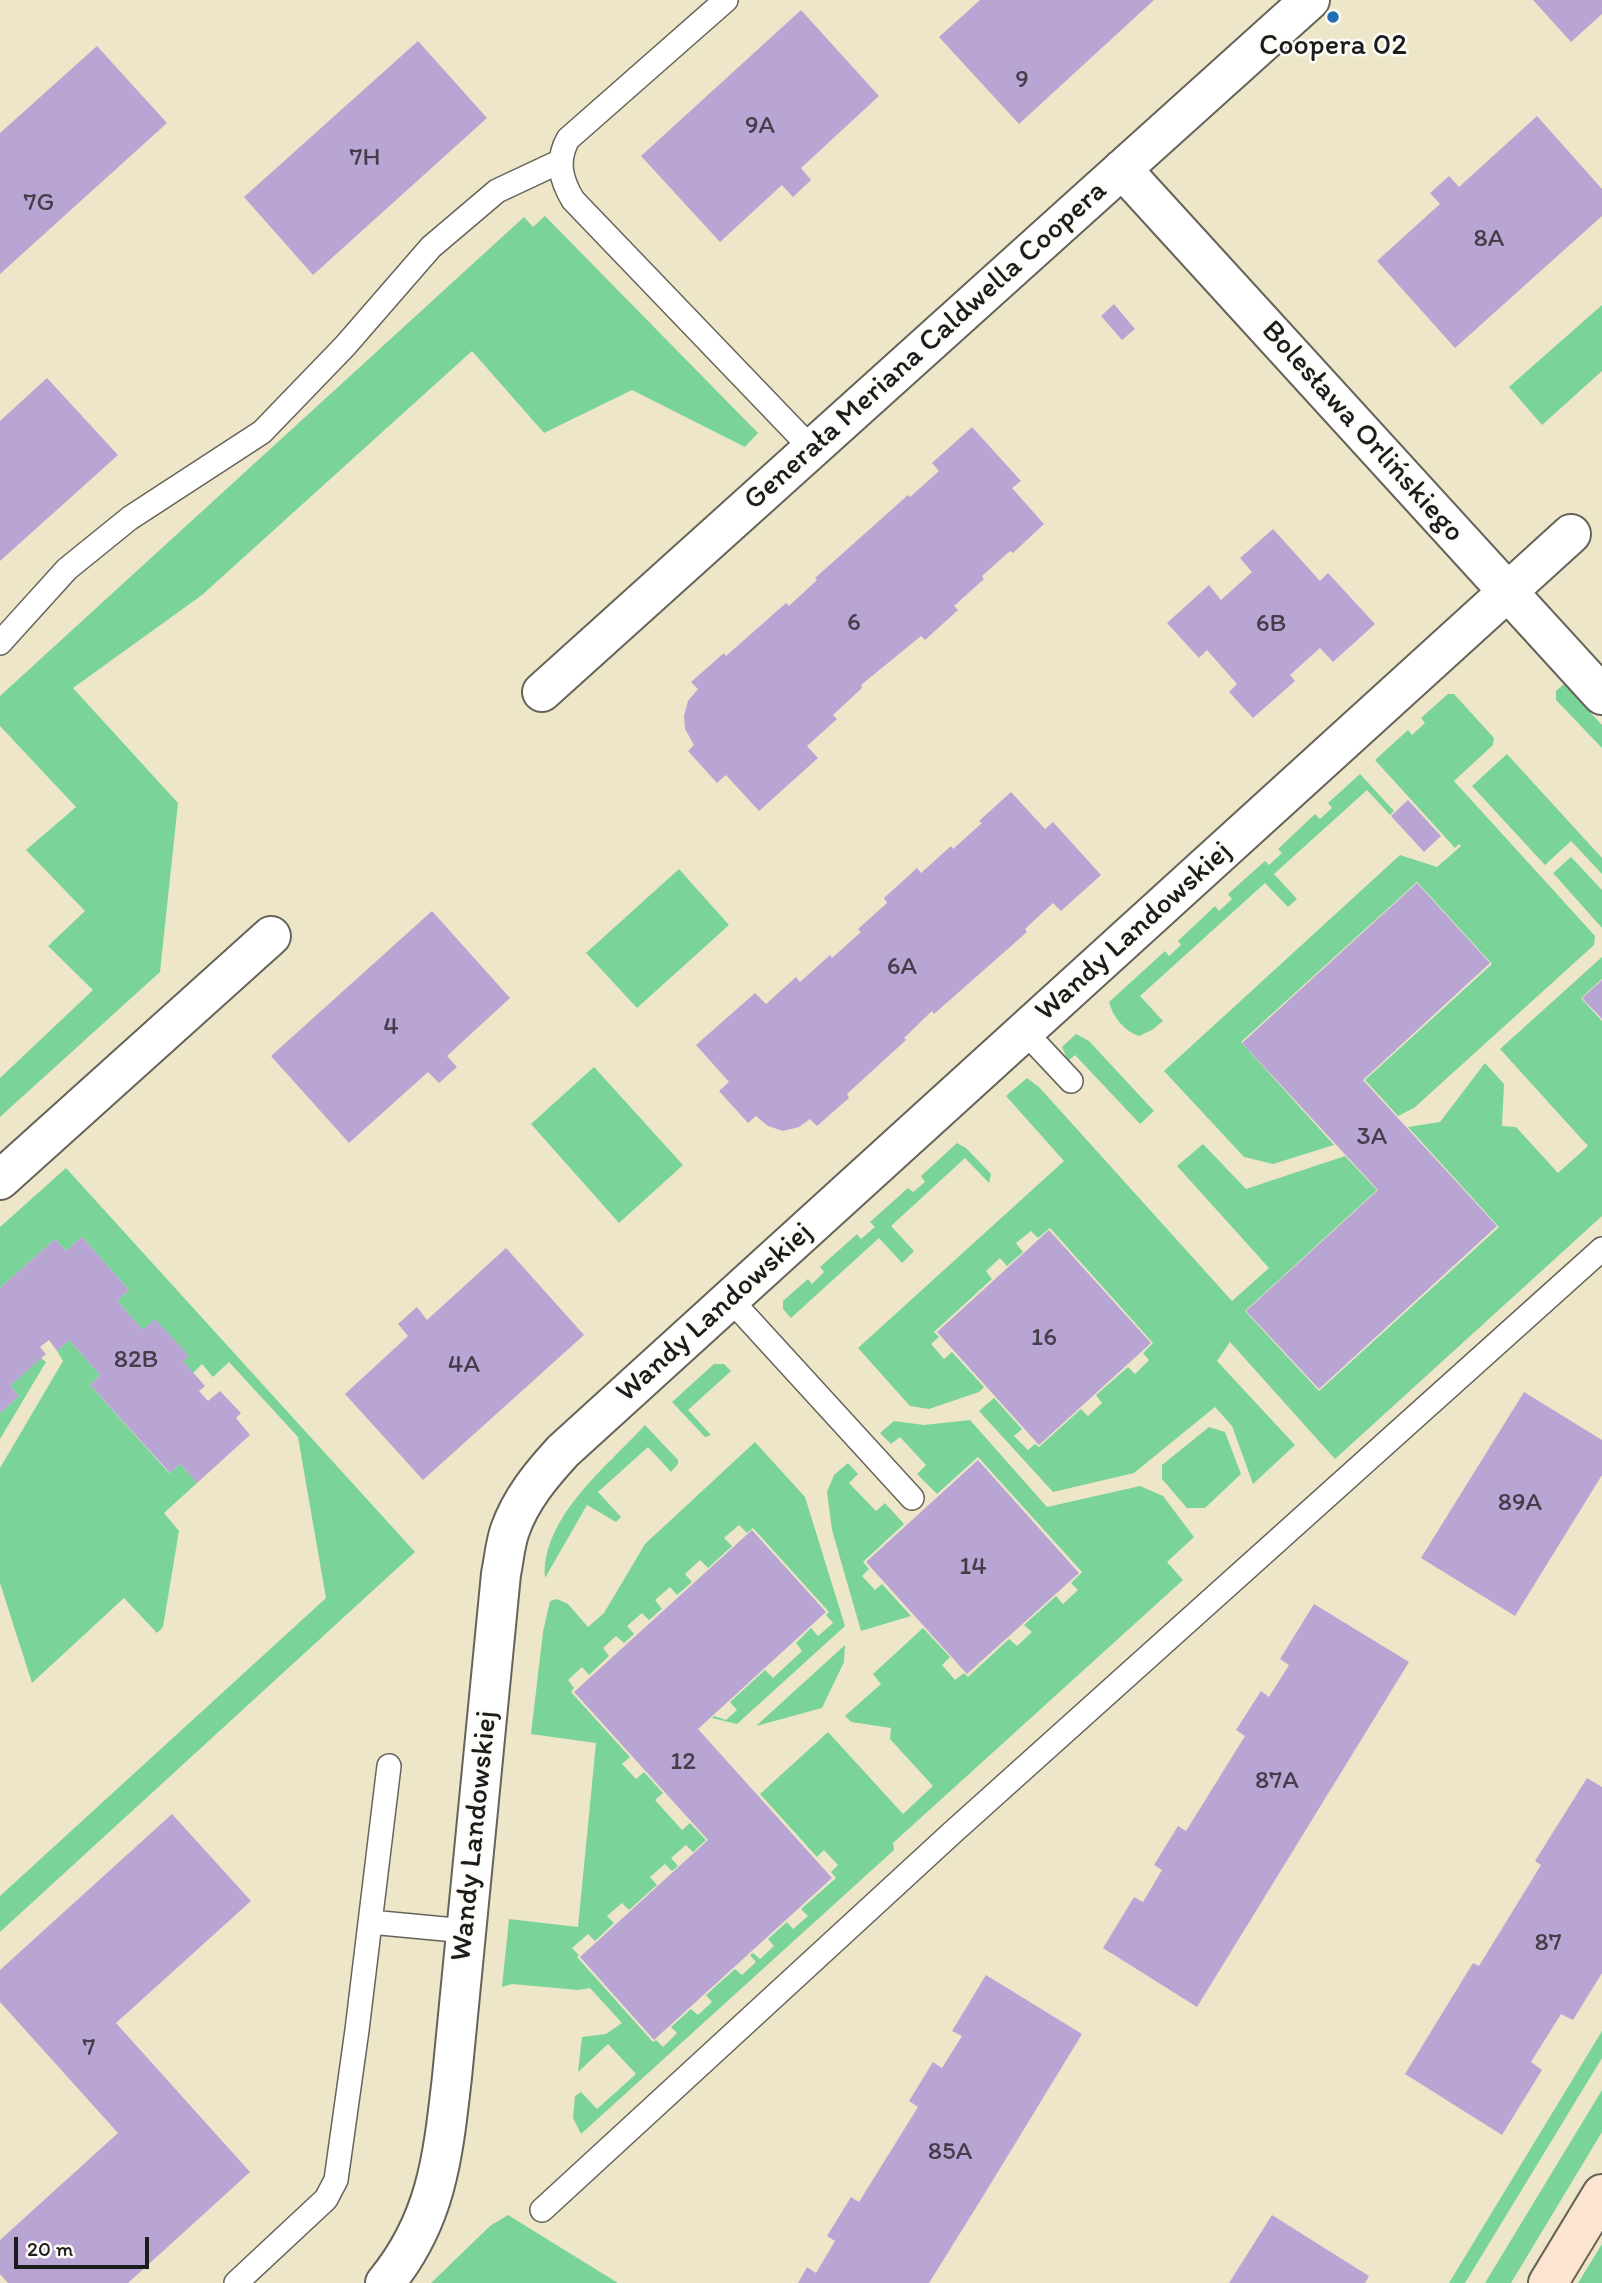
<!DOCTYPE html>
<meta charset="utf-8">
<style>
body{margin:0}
#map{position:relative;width:1602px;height:2283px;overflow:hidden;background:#eee6c9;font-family:Itim,sans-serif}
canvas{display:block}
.scale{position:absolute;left:14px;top:2237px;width:135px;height:32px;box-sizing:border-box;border:4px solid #1c1c1c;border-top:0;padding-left:9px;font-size:21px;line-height:24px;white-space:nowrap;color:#1c1c1c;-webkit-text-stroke:5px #fdfcf7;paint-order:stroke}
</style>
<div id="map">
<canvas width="1602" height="2283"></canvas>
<div class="scale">20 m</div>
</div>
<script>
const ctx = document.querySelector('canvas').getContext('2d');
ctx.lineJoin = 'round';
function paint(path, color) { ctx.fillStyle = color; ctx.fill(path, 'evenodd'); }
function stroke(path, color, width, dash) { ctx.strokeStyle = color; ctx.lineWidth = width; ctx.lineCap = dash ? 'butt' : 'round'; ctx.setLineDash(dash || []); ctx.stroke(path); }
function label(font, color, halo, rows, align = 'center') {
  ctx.font = font + ' Itim,sans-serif'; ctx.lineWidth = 5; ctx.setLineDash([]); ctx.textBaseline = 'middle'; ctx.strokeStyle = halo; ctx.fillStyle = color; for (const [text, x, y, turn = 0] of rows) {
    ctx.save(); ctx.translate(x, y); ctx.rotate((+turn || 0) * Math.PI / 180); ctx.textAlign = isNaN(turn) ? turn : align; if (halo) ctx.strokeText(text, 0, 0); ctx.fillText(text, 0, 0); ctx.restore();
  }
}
const green = new Path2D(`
 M 545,216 L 758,433 L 745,447 L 632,390 L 544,433 L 472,351 L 202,595 L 73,688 L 178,803 L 160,972 L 0,1117 L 0,1078 L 93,990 L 48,946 L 85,911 L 26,850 L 76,807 L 0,726 L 0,696 L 524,217 L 533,227 Z
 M 1602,305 L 1602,371 L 1542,425 L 1509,387 Z
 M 1564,684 L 1602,725 L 1602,748 L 1556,700 L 1556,691 Z
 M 1448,694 L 1454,694 L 1494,738 L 1493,745 L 1454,781 L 1595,936 L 1594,945 L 1414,1108 L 1398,1116 L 1365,1080 L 1492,964 L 1417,882 L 1241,1042 L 1334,1145 L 1273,1164 L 1244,1157 L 1164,1071 L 1400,855 L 1437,867 L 1461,846 L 1459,844 L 1455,848 L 1375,760 L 1408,730 L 1412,735 L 1425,723 L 1421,718 Z
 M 1507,754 L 1602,858 L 1602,874 L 1571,841 L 1545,865 L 1472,786 Z
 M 1360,774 L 1394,811 L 1390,815 L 1367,790 L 1274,874 L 1297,899 L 1288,907 L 1265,883 L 1140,996 L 1163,1021 L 1152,1030 L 1139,1036 C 1124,1031 1113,1017 1109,1002 L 1165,951 L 1169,956 L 1181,945 L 1178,941 L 1215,906 L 1219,911 L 1232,899 L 1228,894 L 1265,861 L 1269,865 L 1282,853 L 1278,849 L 1315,814 L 1320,819 L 1332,808 L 1328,803 Z
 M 1571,857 L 1602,890 L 1602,928 L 1553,873 Z
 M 679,869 L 729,925 L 637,1008 L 586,953 Z
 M 1602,957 L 1602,979 L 1581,998 L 1602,1021 L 1602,1216 L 1335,1459 L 1230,1342 L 1217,1361 L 1295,1445 L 1253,1484 L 1232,1426 L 1215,1407 L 1134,1473 L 1053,1492 L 979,1411 L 994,1398 L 1022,1429 L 1014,1436 L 1028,1450 L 1035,1444 L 1039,1447 L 1081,1409 L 1088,1416 L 1102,1403 L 1096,1395 L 1128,1367 L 1135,1374 L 1149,1360 L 1143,1353 L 1153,1343 L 1050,1228 L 1038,1238 L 1031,1231 L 1016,1243 L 1023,1252 L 1007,1266 L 1000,1258 L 986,1271 L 992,1279 L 934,1332 L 939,1337 L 931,1344 L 944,1359 L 952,1352 L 984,1387 L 979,1392 L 929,1409 L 910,1406 L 858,1348 L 1064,1161 L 1006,1096 L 1027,1078 L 1039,1087 L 1232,1301 L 1269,1268 L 1177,1166 L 1203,1144 L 1246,1189 L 1345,1156 L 1377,1190 L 1245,1311 L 1319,1391 L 1499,1227 L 1408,1127 L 1440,1122 L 1485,1063 L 1504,1084 L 1502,1126 L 1516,1127 L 1558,1173 L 1588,1146 L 1500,1049 Z
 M 1076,1034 L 1089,1041 L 1154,1111 L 1140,1124 L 1075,1055 L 1068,1061 L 1062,1047 Z
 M 594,1067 L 683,1165 L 619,1223 L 531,1124 Z
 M 957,1143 L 966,1148 L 991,1174 L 989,1183 L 965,1158 L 891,1226 L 914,1251 L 902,1263 L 879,1238 L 791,1318 L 783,1309 L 783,1301 L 808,1279 L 812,1284 L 824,1272 L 820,1267 L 857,1234 L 861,1239 L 875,1227 L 870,1222 L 908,1188 L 913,1192 L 925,1182 L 921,1176 Z
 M 66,1168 L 415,1552 L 0,1932 L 0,1896 L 326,1598 L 298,1437 L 229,1362 L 213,1377 L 202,1364 L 193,1373 L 183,1361 L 189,1356 L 143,1330 L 117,1301 L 129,1290 L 82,1237 L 66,1251 L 55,1239 L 0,1288 L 0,1227 Z
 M 69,1340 L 100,1375 L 90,1385 L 169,1473 L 180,1464 L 197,1483 L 164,1513 L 179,1531 L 163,1627 L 157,1633 L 124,1598 L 32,1683 L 0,1583 L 0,1468 L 63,1361 L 57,1351 Z
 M 41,1358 L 46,1362 L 0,1439 L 0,1413 L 19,1396 L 10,1386 Z
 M 714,1364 L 724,1364 L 731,1371 L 688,1410 L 711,1435 L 705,1437 L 672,1402 Z
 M 970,1420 L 1047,1507 L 1140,1486 L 1163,1496 L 1194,1537 L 1167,1562 L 1183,1580 L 893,1843 L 894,1850 L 581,2134 L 573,2118 L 575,2096 L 581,2092 L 597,2109 L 636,2074 L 608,2044 L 578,2072 L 582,2037 L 606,2034 L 622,2023 L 590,1988 L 578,1990 L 512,1984 L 502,1987 L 509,1919 L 578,1927 L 596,1743 L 531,1734 L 543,1632 L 550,1601 L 557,1599 L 568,1604 L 588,1627 L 604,1613 L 645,1544 L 755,1442 L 805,1497 L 845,1626 L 737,1724 L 712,1718 L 714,1716 L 726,1720 L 737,1710 L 730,1702 L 765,1670 L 773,1678 L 802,1651 L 796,1643 L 811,1628 L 818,1636 L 833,1623 L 826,1615 L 829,1612 L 753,1528 L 747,1533 L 739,1525 L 724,1538 L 732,1546 L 708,1568 L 700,1560 L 685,1574 L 692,1582 L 677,1595 L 670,1587 L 655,1600 L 662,1609 L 649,1620 L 642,1613 L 627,1626 L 634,1634 L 624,1643 L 616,1636 L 603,1648 L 609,1656 L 589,1675 L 582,1667 L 568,1680 L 574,1688 L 571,1692 L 630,1757 L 622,1764 L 636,1779 L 644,1772 L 663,1793 L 655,1800 L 682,1830 L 690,1823 L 706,1840 L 693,1852 L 686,1845 L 671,1858 L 678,1866 L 672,1871 L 665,1864 L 650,1877 L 657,1885 L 629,1910 L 622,1903 L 607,1916 L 614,1923 L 595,1941 L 588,1934 L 572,1948 L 579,1955 L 577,1957 L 653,2042 L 656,2040 L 663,2047 L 677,2033 L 671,2027 L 691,2009 L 698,2015 L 712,2002 L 706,1995 L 735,1969 L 742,1975 L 756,1962 L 750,1955 L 753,1953 L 760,1959 L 774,1946 L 768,1939 L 787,1922 L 793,1929 L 808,1916 L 801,1909 L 836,1878 L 831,1872 L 838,1865 L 824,1850 L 817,1857 L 760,1794 L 828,1732 L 903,1814 L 933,1786 L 890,1739 L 891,1728 L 851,1722 L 845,1716 L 881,1684 L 873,1674 L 923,1628 L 950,1657 L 942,1665 L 955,1680 L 964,1673 L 968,1677 L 1009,1639 L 1017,1646 L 1032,1632 L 1024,1625 L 1056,1596 L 1063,1604 L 1078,1590 L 1071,1583 L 1082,1572 L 978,1457 L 937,1494 L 917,1474 L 926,1465 L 900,1437 L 891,1444 L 880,1433 L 894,1421 L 924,1425 Z
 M 645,1425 L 678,1460 L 678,1464 L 671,1472 L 648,1447 L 598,1492 L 621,1517 L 616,1522 L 587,1505 L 545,1578 C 541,1517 608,1466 645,1425 Z
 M 1209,1427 L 1225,1432 L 1241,1474 L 1205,1508 L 1187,1508 L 1162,1479 L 1162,1465 Z
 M 848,1463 L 858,1474 L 849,1483 L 876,1511 L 885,1503 L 904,1524 L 863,1562 L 869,1569 L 862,1576 L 875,1590 L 882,1584 L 911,1616 L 861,1631 L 832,1530 L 827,1492 L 834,1475 Z
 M 845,1645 L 844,1662 L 822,1708 L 756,1726 Z
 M 1602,2031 L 1602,2058 L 1465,2283 L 1449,2283 Z
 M 1602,2090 L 1602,2132 L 1511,2283 L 1485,2283 Z
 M 508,2215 L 618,2283 L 431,2283 L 490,2226 Z
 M 1602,2244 L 1602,2283 L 1578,2283 Z`);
const building = new Path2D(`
 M 980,0 L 1154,0 L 1019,124 L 939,37 Z
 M 1533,0 L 1602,0 L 1602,14 L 1571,42 Z
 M 801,10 L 879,96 L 801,168 L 811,180 L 793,197 L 782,185 L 720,242 L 641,156 Z
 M 418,41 L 487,118 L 313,275 L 244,197 Z
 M 97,46 L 167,123 L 0,274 L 0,133 Z
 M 1537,116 L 1602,189 L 1602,216 L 1455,348 L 1377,261 L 1440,204 L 1430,193 L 1449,176 L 1459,187 Z
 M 1114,304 L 1135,329 L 1122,340 L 1101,316 Z
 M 47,378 L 118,455 L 0,561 L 0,421 Z
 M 972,427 L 1021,481 L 1012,488 L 1044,524 L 1013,553 L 1010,551 L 982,576 L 984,579 L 954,606 L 958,610 L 925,640 L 921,636 L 861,685 L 862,688 L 833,715 L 837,719 L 807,746 L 818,758 L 759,811 L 726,775 L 717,783 L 688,751 L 694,745 L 685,729 L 684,716 L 688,701 L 698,689 L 691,682 L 724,653 L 726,656 L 786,603 L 789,606 L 817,580 L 815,578 L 908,495 L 910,497 L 939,471 L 932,463 Z
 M 1273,529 L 1320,581 L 1328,573 L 1375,624 L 1333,662 L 1320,648 L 1290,675 L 1295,681 L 1253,718 L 1229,692 L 1237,684 L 1207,650 L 1199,658 L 1167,623 L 1209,585 L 1221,600 L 1252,572 L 1240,558 Z
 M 1011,792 L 1045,829 L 1053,822 L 1101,875 L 1061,911 L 1053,903 L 1025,929 L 1027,932 L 934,1014 L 932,1011 L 904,1038 L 906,1040 L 847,1094 L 849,1098 L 817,1126 L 810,1119 L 799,1127 L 783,1131 L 768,1126 L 756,1116 L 748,1123 L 719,1091 L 729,1082 L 696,1045 L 755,993 L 766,1004 L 796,977 L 800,982 L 830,955 L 832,958 L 861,932 L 858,929 L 887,903 L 884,898 L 917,868 L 921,873 L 951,846 L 953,849 L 982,823 L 979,821 Z
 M 1408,800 L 1441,836 L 1424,852 L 1391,816 Z
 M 1417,883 L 1490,963 L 1363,1080 L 1497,1226 L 1319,1389 L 1246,1311 L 1378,1190 L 1242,1043 Z
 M 432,911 L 510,998 L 447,1056 L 457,1067 L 439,1083 L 428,1072 L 349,1143 L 271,1056 Z
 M 1602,980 L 1602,1019 L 1582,998 Z
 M 1049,1230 L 1151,1343 L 1039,1445 L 937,1332 Z
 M 82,1237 L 129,1290 L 117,1301 L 143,1330 L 155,1319 L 189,1356 L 183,1361 L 205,1386 L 199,1391 L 208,1401 L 220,1391 L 241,1413 L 236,1418 L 250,1435 L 197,1483 L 180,1464 L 170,1473 L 90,1385 L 100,1375 L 69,1340 L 57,1351 L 49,1340 L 40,1347 L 46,1354 L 10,1386 L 19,1396 L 0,1413 L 0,1288 L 55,1239 L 66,1251 Z
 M 506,1248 L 584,1335 L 423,1480 L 345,1394 L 408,1336 L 398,1324 L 417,1307 L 427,1320 Z
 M 1524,1392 L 1602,1440 L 1602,1475 L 1515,1616 L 1421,1558 Z
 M 978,1460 L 1079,1573 L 967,1674 L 866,1562 Z
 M 752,1530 L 826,1612 L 698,1729 L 832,1878 L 654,2040 L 580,1957 L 708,1840 L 574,1692 Z
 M 1314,1604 L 1409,1662 L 1197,2007 L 1103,1948 L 1134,1897 L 1143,1902 L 1162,1870 L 1154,1865 L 1178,1826 L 1186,1831 L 1245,1736 L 1236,1730 L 1261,1691 L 1269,1697 L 1289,1665 L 1280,1659 Z
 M 1587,1778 L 1602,1787 L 1602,1973 L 1573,2020 L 1561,2014 L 1531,2062 L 1542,2070 L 1502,2135 L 1405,2074 L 1473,1963 L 1479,1966 L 1541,1865 L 1535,1861 Z
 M 172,1814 L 251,1901 L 116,2023 L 250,2172 L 128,2283 L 8,2283 L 0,2274 L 0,2240 L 118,2133 L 0,2002 L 0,1970 Z
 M 986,1975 L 1082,2034 L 982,2198 L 929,2283 L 798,2283 L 807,2267 L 816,2273 L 835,2241 L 827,2236 L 851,2197 L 859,2202 L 918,2107 L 909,2101 L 933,2062 L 942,2068 L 962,2036 L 952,2031 Z
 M 1272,2215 L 1369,2276 L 1365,2283 L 1229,2283 Z`);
const service = new Path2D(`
 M 726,0 L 568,139 C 556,161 561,180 573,200 L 812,449
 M 0,643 L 67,569 L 130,518 L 262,432 L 345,346 L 431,247 L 497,191 L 561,161
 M 1025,1032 L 1071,1081
 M 730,1299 L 912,1498
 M 370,1922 L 466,1931
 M 542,2210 L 953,1832 L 1602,1249
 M 236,2283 L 326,2199 L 336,2180 L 357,2030 L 389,1766`);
const minor = new Path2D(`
 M 1122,169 L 1602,695
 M 542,692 L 1310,0
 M 0,1180 L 271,936
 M 385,2283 C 437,2220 443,2156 452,2077 L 501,1574 C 504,1560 505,1544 510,1530 C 521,1499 541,1475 563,1451 L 1571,534`);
const secondary = new Path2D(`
 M 1548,2283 L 1602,2194`);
const markers = [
 [1333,17,7,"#1f6fb2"]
];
const numberNames = [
 ["9",1022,80],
 ["9A",760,126],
 ["7H",365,158],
 ["7G",39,203],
 ["8A",1489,239],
 ["6",854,623],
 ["6B",1271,624],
 ["6A",902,967],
 ["4",391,1027],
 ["3A",1372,1137],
 ["16",1044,1338],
 ["82B",136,1360],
 ["4A",464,1365],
 ["89A",1520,1503],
 ["14",973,1567],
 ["12",683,1762],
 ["87A",1277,1781],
 ["87",1548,1943],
 ["7",89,2048],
 ["85A",950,2152]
];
const poiNames = [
 ["Coopera 02",1333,46]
];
const streetNames = [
 ["Generała Meriana Caldwella Coopera",926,346,-42],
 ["Bolesława Orlińskiego",1362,432,48],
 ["Wandy Landowskiej",1134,932,-42],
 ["Wandy Landowskiej",715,1313,-42],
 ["Wandy Landowskiej",475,1836,-84]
];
paint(green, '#7ad49a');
paint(building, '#b9a5d3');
stroke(service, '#666359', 26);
stroke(minor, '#666359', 42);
stroke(secondary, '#666359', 42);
stroke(service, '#fff', 23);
stroke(minor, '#fff', 38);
stroke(secondary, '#fde4d0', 38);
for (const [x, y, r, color] of markers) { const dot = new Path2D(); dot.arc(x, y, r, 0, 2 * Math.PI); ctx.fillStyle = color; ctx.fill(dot); stroke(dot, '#fdfcf7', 2.5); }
label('26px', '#433e4a', null, numberNames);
label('30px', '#1c1c1c', '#fdfcf7', poiNames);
label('30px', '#1c1c1c', '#fdfcf7', streetNames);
</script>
